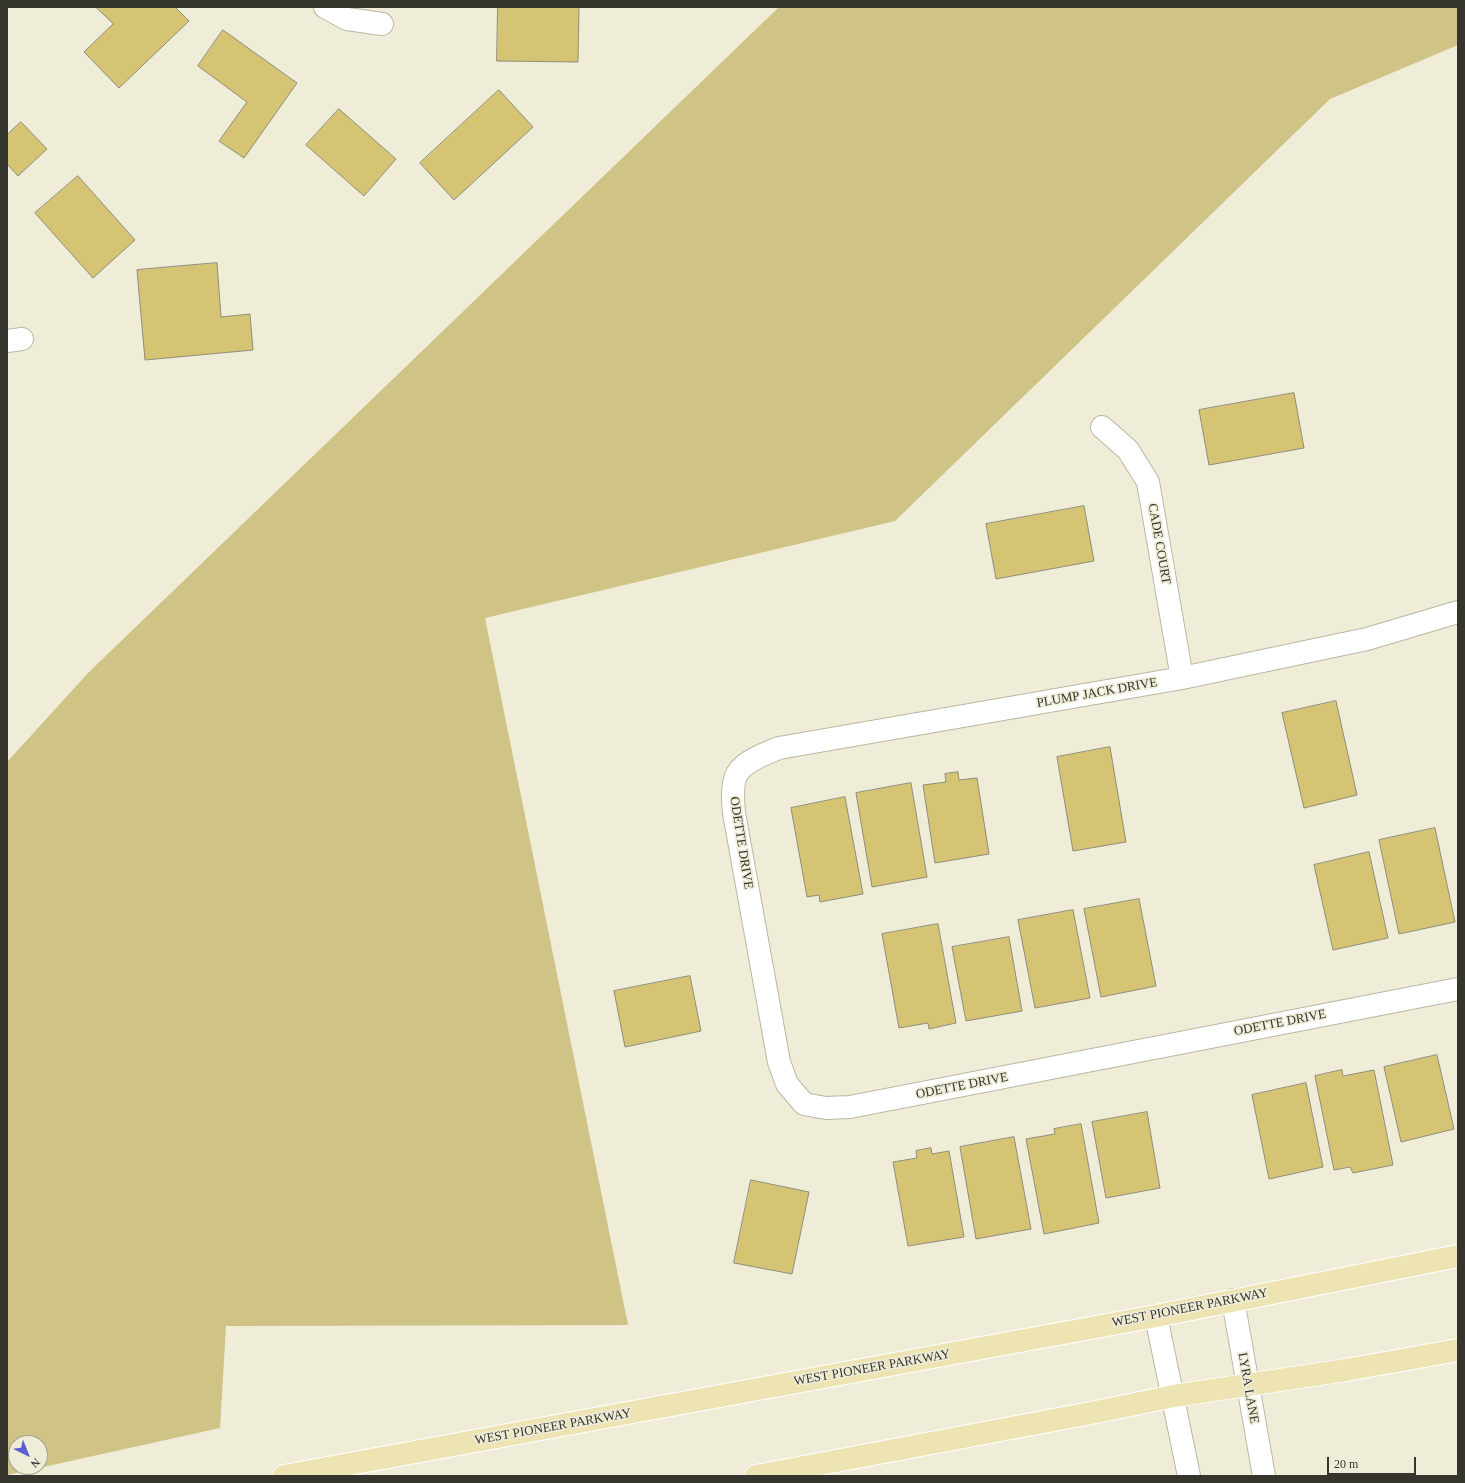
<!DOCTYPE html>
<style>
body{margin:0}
#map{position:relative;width:1465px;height:1483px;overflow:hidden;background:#efecd8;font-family:"Times New Roman",serif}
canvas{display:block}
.frame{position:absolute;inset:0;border:8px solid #36352d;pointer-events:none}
.north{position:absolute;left:8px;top:1435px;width:40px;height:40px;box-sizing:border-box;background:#efecd8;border:1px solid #a5a394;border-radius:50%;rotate:137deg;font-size:11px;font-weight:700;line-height:16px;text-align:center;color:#36352d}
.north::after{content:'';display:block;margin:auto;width:14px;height:18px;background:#5c5cd4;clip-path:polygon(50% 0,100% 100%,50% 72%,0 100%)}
.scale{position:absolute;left:1327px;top:1457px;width:89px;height:18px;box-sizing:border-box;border:2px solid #36352d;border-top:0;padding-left:5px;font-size:12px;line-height:14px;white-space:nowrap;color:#36352d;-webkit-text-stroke:3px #efecd8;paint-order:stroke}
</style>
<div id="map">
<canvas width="1465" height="1483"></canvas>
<div class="frame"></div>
<div class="north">N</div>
<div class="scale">20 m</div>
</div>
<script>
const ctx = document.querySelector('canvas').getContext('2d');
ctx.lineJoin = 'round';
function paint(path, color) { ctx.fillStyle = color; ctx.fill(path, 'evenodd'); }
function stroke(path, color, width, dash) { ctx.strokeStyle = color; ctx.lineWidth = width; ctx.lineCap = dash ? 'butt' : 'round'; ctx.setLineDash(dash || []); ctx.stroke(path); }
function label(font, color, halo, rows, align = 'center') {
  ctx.font = font + ' "Times New Roman",serif'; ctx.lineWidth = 3.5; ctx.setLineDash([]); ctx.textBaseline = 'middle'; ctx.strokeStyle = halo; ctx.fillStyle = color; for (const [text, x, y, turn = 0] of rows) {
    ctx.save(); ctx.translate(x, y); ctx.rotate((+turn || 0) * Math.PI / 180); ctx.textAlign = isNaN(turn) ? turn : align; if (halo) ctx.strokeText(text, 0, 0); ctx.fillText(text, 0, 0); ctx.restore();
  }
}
const green = new Path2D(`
 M 779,7 L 1458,7 L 1458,45 L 1330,99 L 895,521 L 485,618 L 628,1325 L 226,1326 L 220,1428 L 7,1475 L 7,762 L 89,672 ZM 16,1443 L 40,1443 L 40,1467 L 16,1467 Z`);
const building = new Path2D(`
 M 96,7 L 175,7 L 189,21 L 119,88 L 84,52 L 113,24 Z
 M 498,7 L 579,7 L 578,62 L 497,61 Z
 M 223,30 L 297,83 L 244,158 L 219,141 L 247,102 L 198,66 Z
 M 499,90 L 533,127 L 454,200 L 420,163 Z
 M 339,109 L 396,159 L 364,196 L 306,145 Z
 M 21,122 L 47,149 L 18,176 L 7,164 L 7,135 Z
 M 78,176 L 135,240 L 93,278 L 35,213 Z
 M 217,263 L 221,317 L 250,314 L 253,350 L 145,360 L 137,270 Z
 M 1294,393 L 1304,448 L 1209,465 L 1199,410 Z
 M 1084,506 L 1094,561 L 996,579 L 986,524 Z
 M 1336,701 L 1357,795 L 1304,808 L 1282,713 Z
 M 1110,747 L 1126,842 L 1073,851 L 1057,757 Z
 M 958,772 L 959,780 L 977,778 L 989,854 L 935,863 L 923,785 L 946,782 L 945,774 Z
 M 911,783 L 927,877 L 872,887 L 856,793 Z
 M 845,797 L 863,894 L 820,902 L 819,895 L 807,897 L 791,808 Z
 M 1435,828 L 1455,922 L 1399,934 L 1379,840 Z
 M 1369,852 L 1388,938 L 1333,950 L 1314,865 Z
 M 1139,899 L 1156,986 L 1101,997 L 1084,909 Z
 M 1073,910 L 1090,998 L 1035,1008 L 1018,920 Z
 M 938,924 L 956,1023 L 929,1029 L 928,1023 L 899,1028 L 882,934 Z
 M 1009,937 L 1022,1011 L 966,1021 L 952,947 Z
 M 690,976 L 701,1031 L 625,1047 L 614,991 Z
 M 1437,1055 L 1454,1129 L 1401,1142 L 1384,1067 Z
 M 1342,1070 L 1343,1076 L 1374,1070 L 1393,1165 L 1353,1173 L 1350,1167 L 1334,1170 L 1315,1076 Z
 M 1306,1083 L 1323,1167 L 1269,1179 L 1252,1095 Z
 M 1147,1112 L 1160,1188 L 1106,1198 L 1092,1122 Z
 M 1081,1124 L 1099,1223 L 1044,1234 L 1026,1139 L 1055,1134 L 1054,1129 Z
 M 1014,1137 L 1031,1229 L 976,1239 L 960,1147 Z
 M 931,1148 L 932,1154 L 949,1151 L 964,1237 L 908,1246 L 893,1162 L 917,1158 L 916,1151 Z
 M 751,1180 L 809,1192 L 792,1274 L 734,1263 Z`);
const minor = new Path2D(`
 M 325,7 L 347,19 L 382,24
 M 7,341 L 22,339
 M 1102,427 L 1128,450 L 1148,482 L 1182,678
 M 1458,612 L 1367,639 L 1182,678 L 779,748 C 767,753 747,760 739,771 C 731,780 733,802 734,813 L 779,1062 L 787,1084 L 804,1104 L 826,1108 L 850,1107 L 1458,989
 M 1233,1300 L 1264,1476
 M 1156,1316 L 1189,1476`);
const primary = new Path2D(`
 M 284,1476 L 1156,1316 L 1458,1256
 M 756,1476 L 1091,1413 L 1174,1396 L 1346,1370 L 1458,1350`);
const streetNames = [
 ["CADE COURT",1159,544,80],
 ["PLUMP JACK DRIVE",1097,693,-10],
 ["ODETTE DRIVE",741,843,81],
 ["ODETTE DRIVE",1280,1023,-11],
 ["ODETTE DRIVE",962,1086,-11],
 ["WEST PIONEER PARKWAY",1190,1308,-11],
 ["WEST PIONEER PARKWAY",872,1368,-10],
 ["LYRA LANE",1248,1388,80],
 ["WEST PIONEER PARKWAY",553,1427,-10]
];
paint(green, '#cfc385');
paint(building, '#d4c473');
stroke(building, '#908d7b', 1);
stroke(minor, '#bbb7a4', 24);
stroke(primary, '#fff', 24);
stroke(minor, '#fff', 22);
stroke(primary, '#eee4b3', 22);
label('13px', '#36352d', '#efecd8', streetNames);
</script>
